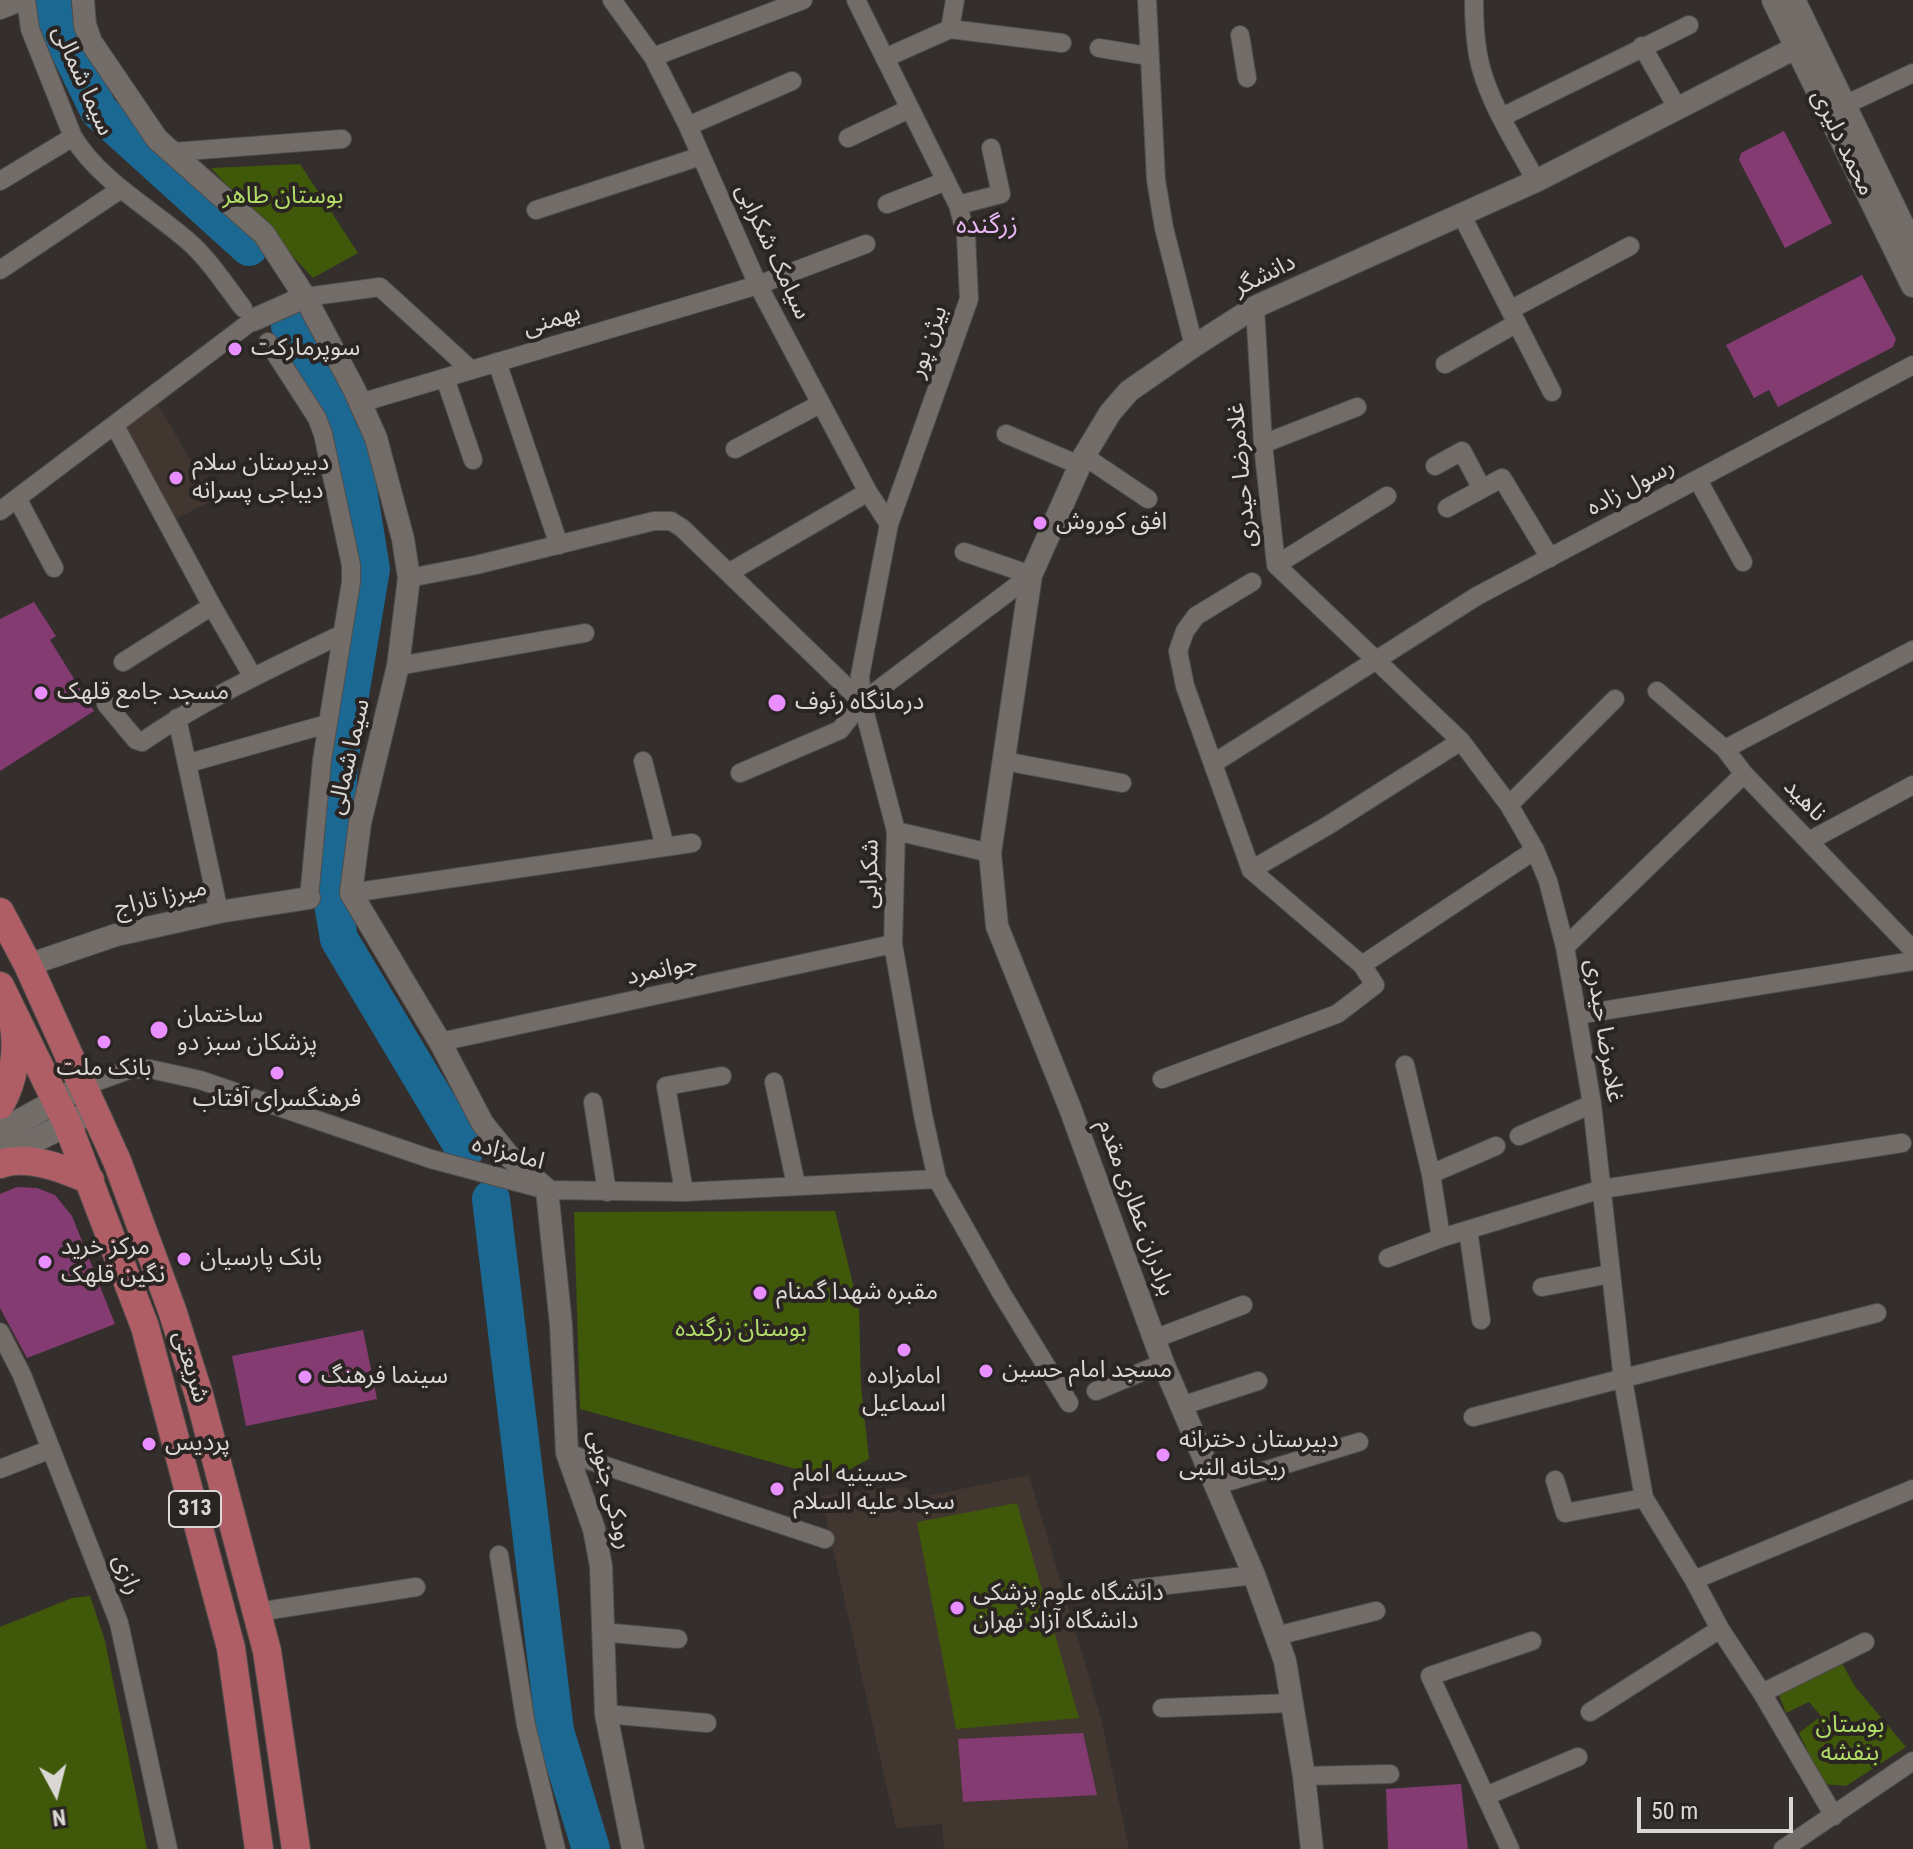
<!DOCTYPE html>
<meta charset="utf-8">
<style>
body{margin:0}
#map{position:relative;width:1913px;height:1849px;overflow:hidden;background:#342f2d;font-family:"Roboto Condensed",sans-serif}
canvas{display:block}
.north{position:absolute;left:16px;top:1753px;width:80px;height:80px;-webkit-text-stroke:6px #2a2523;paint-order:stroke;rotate:173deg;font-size:22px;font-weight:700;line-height:32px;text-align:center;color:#dad7d5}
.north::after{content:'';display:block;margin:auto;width:28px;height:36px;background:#dad7d5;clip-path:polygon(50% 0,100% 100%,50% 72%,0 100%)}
.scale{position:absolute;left:1637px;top:1797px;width:156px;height:36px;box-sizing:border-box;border:4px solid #dad7d5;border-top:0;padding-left:10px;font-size:24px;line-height:28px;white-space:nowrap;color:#dad7d5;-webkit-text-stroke:6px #2a2523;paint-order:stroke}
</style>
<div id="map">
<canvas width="1913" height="1849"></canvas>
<div class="north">N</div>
<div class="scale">50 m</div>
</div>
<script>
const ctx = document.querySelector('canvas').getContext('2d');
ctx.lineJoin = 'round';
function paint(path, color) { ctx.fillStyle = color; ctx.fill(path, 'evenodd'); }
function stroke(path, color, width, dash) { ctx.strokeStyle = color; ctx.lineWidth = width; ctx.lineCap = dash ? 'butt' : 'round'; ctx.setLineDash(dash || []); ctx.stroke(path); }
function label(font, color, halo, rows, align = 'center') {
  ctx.font = font + ' "Roboto Condensed","Noto Sans Arabic",sans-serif'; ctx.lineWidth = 8; ctx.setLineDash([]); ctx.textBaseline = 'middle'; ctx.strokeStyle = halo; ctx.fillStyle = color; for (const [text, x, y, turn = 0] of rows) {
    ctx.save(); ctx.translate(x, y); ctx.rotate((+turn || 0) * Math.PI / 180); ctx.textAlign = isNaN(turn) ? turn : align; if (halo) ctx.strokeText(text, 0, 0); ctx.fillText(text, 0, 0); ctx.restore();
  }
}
const built = new Path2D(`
 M 157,403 L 214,500 L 173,520 L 123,426 Z
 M 1029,1475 L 1101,1718 L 1129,1849 L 944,1849 L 942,1824 L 896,1828 L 821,1496 L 905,1487 L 918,1498 Z`);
const green = new Path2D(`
 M 300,164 L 358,253 L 313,278 L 211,168 Z
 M 835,1211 L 859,1308 L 861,1386 L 869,1459 L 832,1479 L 580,1409 L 574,1212 Z
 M 1017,1503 L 1079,1718 L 956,1729 L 917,1522 Z
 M 90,1596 L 105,1641 L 147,1849 L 0,1849 L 0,1627 L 72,1598 Z
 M 1840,1660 L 1856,1688 L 1906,1747 L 1846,1786 L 1823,1784 L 1799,1733 L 1821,1716 L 1809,1702 L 1786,1713 L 1779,1695 L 1802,1678 Z`);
const river = new Path2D(`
 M 53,0 L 52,10 L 59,29 L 99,111 L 249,247
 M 290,326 L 347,422 L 371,569 L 339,761 L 332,898 L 339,939 L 465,1150
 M 491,1199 L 555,1731 L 591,1849`);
const building = new Path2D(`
 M 1784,131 L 1832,223 L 1785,248 L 1739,160 L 1741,153 Z
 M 1862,275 L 1896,339 L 1893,347 L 1778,407 L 1769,390 L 1754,398 L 1726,345 Z
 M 34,602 L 56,636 L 50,640 L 94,711 L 0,771 L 0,619 Z
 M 17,1187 L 37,1188 L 55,1195 L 72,1216 L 115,1324 L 27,1358 L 0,1308 L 0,1194 Z
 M 363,1330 L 377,1399 L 246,1426 L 232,1356 Z
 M 1083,1733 L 1097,1795 L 963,1802 L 958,1739 Z
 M 1461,1784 L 1468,1849 L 1388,1849 L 1386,1789 Z`);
const minor = new Path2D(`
 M 26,0 L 30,29 L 73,137 C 100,181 149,207 188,241 C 209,259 226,286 243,308
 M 612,0 L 653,57 L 688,126 L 758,285 L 868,492 L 889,524
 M 856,0 L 958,205 L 966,235 L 969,299 L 889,524 L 860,676 L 862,702 L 896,831 L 893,944 L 923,1115 L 937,1179 L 1002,1294 L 1069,1403
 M 1147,0 L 1156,180 L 1164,228 L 1194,346
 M 1474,0 C 1474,23 1475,46 1481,68 C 1492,108 1517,145 1536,181
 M 0,10 L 26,0
 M 950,29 L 1062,43
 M 950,29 L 955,0
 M 1240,35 L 1247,78
 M 1642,46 L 1678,109
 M 1099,48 L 1148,56
 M 653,57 L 803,0
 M 885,58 L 950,29
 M 1832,111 L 1913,73
 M 1502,117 L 1689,25
 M 688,126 L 792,81
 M 848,138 L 909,109
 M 173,152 L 342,139
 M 0,181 L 73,137
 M 887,204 L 946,181
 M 958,205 L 1001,194 L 991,148
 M 536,210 L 701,156
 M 1461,214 L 1552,392
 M 0,270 L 121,189
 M 305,297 L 380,287 L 471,370
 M 1255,307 L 1263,444 L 1276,565 L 1461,741 L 1509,805 L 1535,850 L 1548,881 L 1565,947 L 1577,1015 L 1592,1104 L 1623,1380 L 1644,1498 L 1694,1580 L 1720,1629 L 1762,1693 L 1834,1816
 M 1510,310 L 1630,246
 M 268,342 L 317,418 L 323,434 L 351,565 L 351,582 L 322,760 L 309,898
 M 497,362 L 559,545
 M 1445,364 L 1517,323
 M 445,378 L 473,460
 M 360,403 L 758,285 L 866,244
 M 115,426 L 212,606 L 253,677
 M 1006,434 L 1079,465
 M 1263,444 L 1357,407
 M 735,449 L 820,404
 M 1084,456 L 1148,499
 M 1435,466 L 1462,451 L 1482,489
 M 1698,480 L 1743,562
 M 17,498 L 54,568
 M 1447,508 L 1502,478 L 1550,558
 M 0,511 L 253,320
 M 964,552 L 1031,575
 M 1276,565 L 1387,496
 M 730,572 L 868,492
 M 409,578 L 476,565 L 654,521 L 671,521 L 682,528 L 862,702
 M 123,662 L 212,606
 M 398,666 L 585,633
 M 1657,691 L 1725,749 L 1744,774 L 1913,950
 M 106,704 L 136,740 L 142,742 C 204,699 272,668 340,635
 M 177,718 L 219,912
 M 1725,749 L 1913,650
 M 643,761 L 665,847
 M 1004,761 L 1122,783
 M 189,763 L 327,724
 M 1214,763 L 1477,596 L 1913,365
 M 740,773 L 840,730 L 862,702 L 1031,575
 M 1509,805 L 1615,699
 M 896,831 L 990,853
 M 1809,841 L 1913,785
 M 1251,870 L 1327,826 L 1461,741
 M 351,893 L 692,843
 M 1565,947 L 1744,774
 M 1362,965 L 1535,850
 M 1577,1015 L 1913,961
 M 440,1042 L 893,944
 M 1405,1065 L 1431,1174 L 1441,1238
 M 1162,1079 L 1337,1014 L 1375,985 L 1362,965 L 1251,870 L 1185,686 L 1178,651 L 1185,631 L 1196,616 L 1252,582
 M 774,1082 L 796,1185
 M 84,1086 L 131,1069 L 150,1069 L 200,1080 L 431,1159 L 547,1190 L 684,1192 L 937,1179
 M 593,1102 L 607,1192
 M 1519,1136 L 1592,1104
 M 1431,1174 L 1496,1146
 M 684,1192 L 666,1086 L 722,1076
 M 1468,1230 L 1481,1320
 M 1388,1258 L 1441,1238 L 1602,1189 L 1902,1143
 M 1542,1287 L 1610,1274
 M 0,1332 L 22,1375 L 119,1623 L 168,1849
 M 1154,1339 L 1243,1305
 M 1096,1391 L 1163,1363
 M 1181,1406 L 1258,1381
 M 1473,1417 L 1877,1313
 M 567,1453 L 825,1539
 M 0,1469 L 51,1449
 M 1555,1480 L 1565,1513 L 1644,1498
 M 1214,1486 L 1359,1442
 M 499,1555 L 526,1725 L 556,1849
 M 1694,1580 L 1913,1489
 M 1133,1589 L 1254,1575
 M 258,1612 L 416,1587
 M 602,1632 L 678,1639
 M 1276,1636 L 1376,1611
 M 1762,1693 L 1865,1642
 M 1162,1708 L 1291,1703
 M 1590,1712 L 1720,1629
 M 606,1714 L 707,1723
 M 1304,1776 L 1390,1774
 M 1486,1796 L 1578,1757
 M 1510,1849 L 1430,1676 L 1532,1641
 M 1783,1849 L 1913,1761`);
const tertiary = new Path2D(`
 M 83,0 L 85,25 L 91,42 L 157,139 L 264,234 L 305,297 L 354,389 L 376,438 L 403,539 L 409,578 L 398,666 L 360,823 L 351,893 L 440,1042 L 483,1124 L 509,1156 L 547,1190 L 561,1325 L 567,1453 L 594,1529 L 601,1566 L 606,1714 L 633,1849
 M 253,320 L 305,297
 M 28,965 L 116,935 L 219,912 L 309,898
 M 1312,1849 L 1304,1776 L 1285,1661 L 1276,1636 L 1254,1575 L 1163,1363 L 1070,1108 L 997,926 L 990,853 L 1031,575 L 1084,456 L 1110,413 L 1129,391 L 1194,346 L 1255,307 L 1536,181 L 1811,40`);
const secondary = new Path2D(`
 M 1774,0 L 1913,285
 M 1793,0 L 1913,248
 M 0,1132 L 84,1086
 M 0,1158 L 83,1116`);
const primary = new Path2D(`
 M 0,912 L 28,965 L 117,1161 L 172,1310 L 199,1395 L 267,1651 L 296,1849
 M 0,986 L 67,1123 L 145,1327 L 231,1648 L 259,1849
 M 0,1105 C 14,1081 19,1048 13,1021
 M 0,1164 C 28,1154 64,1169 90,1180`);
const markers = [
 [235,349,8,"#e88eff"],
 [176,478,8,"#e88eff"],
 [1040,523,8,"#e88eff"],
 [41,693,8,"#e88eff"],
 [777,703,10,"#e88eff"],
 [159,1030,10,"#e88eff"],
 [104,1042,8,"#e88eff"],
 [277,1073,8,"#e88eff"],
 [184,1259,8,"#e88eff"],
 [45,1262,8,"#e88eff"],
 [760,1293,8,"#e88eff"],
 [904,1350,8,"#e88eff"],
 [986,1371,8,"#e88eff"],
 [305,1377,8,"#e88eff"],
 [149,1444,8,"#e88eff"],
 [1163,1455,8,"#e88eff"],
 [777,1489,8,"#e88eff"],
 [957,1608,8,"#e88eff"]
];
const shields = [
 [195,1509,52]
];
const shieldNames = [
 ["313",195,1509]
];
const streetNames = [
 ["سیما شمالی",82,81,66],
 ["محمد دلیری",1842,143,64],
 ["سیامک شکرابی",772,252,65],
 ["دانشگر",1265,276,-26],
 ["بهمنی",552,321,-17],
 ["بیژن پور",929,342,-71],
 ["غلامرضا حیدری",1243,475,-95],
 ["رسول زاده",1631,488,-28],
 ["سیما شمالی",350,757,-77],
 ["ناهید",1804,801,46],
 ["شکرابی",871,874,-89],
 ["میرزا تاراج",161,899,-13],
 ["جوانمرد",662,971,-12],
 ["غلامرضا حیدری",1603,1031,81],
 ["امامزاده",508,1154,15],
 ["برادران عطاری مقدم",1135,1208,70],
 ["شریعتی",190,1367,73],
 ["رودکی جنوبی",609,1490,76],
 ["رازی",126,1575,69]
];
const parkNames = [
 ["بوستان طاهر",283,197],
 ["بوستان زرگنده",741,1330],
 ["بوستان",1850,1726],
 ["بنفشه",1850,1754]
];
const poiNames = [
 ["سوپرمارکت",251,349],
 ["دبیرستان سلام",192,464],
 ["دیباجی پسرانه",192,492],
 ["افق کوروش",1056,523],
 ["مسجد جامع قلهک",57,693],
 ["درمانگاه رئوف",795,703],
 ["ساختمان",177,1016],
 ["پزشکان سبز دو",177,1044],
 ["بانک ملت",104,1069,"center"],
 ["فرهنگسرای آفتاب",277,1100,"center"],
 ["مرکز خرید",61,1248],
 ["نگین قلهک",61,1276],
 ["بانک پارسیان",200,1259],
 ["مقبره شهدا گمنام",776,1293],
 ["مسجد امام حسین",1002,1371],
 ["سینما فرهنگ",321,1377],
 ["امامزاده",904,1377,"center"],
 ["اسماعیل",904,1405,"center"],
 ["دبیرستان دخترانه",1179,1441],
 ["ریحانه النبی",1179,1469],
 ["پردیس",165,1444],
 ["حسینیه امام",793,1475],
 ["سجاد علیه السلام",793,1503],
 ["دانشگاه علوم پزشکی",973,1594],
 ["دانشگاه آزاد تهران",973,1622]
];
const neighbourhoodNames = [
 ["زرگنده",987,226]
];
paint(built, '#423631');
paint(green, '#405809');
stroke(river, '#1b6892', 38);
paint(building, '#843b71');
stroke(minor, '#514d4b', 20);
stroke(tertiary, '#514d4b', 24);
stroke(secondary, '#514d4b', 26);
stroke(primary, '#514d4b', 30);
stroke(minor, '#736d6a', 18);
stroke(tertiary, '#736d6a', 22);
stroke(secondary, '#736d6a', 24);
stroke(primary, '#af5e65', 28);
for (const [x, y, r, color] of markers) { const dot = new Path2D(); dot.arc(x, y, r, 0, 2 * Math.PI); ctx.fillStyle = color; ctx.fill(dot); stroke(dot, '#2a2523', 3); }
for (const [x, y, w] of shields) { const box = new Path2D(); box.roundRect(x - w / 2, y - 18, w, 36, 6); ctx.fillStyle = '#2a2523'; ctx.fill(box); stroke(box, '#dad7d5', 2); }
label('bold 22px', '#dad7d5', null, shieldNames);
label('24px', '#dad7d5', '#2a2523', streetNames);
label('24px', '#b1dc68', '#2a2523', parkNames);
label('24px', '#dad7d5', '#2a2523', poiNames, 'left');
label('26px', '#e8b6f5', '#2a2523', neighbourhoodNames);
</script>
